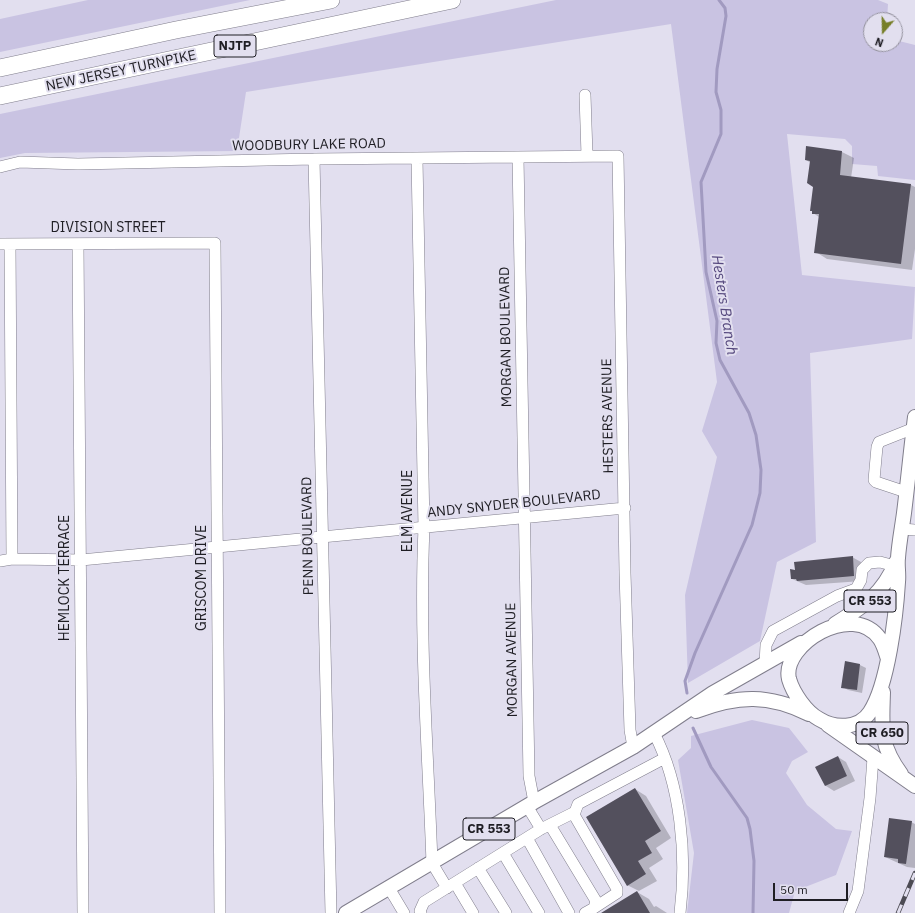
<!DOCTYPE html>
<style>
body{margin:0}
#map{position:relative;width:915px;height:913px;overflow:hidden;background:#e2dfef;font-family:"IBM Plex Sans",sans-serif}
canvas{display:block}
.north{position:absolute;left:863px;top:12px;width:40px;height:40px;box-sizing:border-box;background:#e2dfef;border:1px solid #94929e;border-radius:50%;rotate:200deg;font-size:11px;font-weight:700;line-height:16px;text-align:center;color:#1f1e24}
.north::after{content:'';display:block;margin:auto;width:14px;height:18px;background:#767e28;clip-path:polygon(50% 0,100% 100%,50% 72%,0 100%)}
.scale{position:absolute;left:773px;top:883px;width:75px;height:18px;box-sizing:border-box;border:2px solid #1f1e24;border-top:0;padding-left:5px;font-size:12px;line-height:14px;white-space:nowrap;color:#1f1e24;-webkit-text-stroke:3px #e2dfef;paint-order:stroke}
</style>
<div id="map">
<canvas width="915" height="913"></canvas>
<div class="north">N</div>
<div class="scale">50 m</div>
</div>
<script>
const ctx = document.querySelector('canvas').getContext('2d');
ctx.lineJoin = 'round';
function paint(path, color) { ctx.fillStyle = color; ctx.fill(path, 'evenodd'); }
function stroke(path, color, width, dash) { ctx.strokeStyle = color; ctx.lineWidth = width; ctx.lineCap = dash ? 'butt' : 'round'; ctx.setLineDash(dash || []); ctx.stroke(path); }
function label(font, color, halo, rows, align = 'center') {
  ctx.font = font + ' "IBM Plex Sans",sans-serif'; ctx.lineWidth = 4; ctx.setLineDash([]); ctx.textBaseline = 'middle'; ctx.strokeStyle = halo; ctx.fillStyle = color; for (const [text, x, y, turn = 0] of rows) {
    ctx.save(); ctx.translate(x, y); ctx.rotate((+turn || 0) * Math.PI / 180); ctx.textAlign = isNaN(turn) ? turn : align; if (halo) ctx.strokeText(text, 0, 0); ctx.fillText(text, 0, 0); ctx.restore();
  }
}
const green = new Path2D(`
 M 88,0 L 250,0 L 0,52 L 0,19 Z
 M 556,0 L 878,0 L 888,4 L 887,20 L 871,20 L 871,44 L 895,44 L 895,40 L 915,45 L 915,180 L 878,176 L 877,166 L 852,164 L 852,146 L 845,139 L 787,134 L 802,275 L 915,287 L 912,339 L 810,353 L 816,542 L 777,562 L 760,641 L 688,683 L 685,595 L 717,457 L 702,431 L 717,382 L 671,24 L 246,92 L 237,151 L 25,153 L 0,158 L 0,114 Z
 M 752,720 L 789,728 L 808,752 L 792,761 L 786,773 L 807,805 L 836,829 L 852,831 L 836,875 L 795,891 L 789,913 L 687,913 L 694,853 L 678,760 L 691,748 L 691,736 Z`);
const shadow = new Path2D(`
 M 807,147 L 842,152 L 854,158 L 851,178 L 911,185 L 915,187 L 915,249 L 912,270 L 827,259 L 816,252 L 819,217 L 813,213 L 814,186 L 811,163 L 806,160 Z
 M 852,557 L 861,562 L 862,581 L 806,585 L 792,579 L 796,571 Z
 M 846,663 L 860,665 L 866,668 L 862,693 L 848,690 L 843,687 Z
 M 838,757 L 846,762 L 855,781 L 834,791 L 826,786 L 817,767 Z
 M 635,789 L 646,796 L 671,838 L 656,848 L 663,859 L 649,868 L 657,881 L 637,892 L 649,899 L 654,907 L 656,906 L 667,913 L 603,913 L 639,891 L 627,885 Z
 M 911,822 L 915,824 L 915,868 L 907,867 L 885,857 Z`);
const stream = new Path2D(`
 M 687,693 L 685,681 L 695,653 L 752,525 L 760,493 L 761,470 L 756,435 L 749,413 L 720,360 L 716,343 L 717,321 L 706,272 L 701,182 L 721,134 L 721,110 L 716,92 L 717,69 L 726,16 L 725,8 L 719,0
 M 693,728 L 711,767 L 747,818 L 750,829 L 754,861 L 753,913`);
const building = new Path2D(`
 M 806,146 L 842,151 L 840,175 L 911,184 L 901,264 L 814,253 L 819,214 L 812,214 L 812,211 L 810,211 L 813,187 L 807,183 L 810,161 L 805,160 Z
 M 853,556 L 854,576 L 797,581 L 796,579 L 791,579 L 790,569 L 795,570 L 794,562 Z
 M 845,661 L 860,664 L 857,690 L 841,688 Z
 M 838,756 L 847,776 L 825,786 L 815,767 Z
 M 635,788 L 661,831 L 645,841 L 652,853 L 638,861 L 646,874 L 627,886 L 586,817 Z
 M 889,818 L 912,821 L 906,864 L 898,863 L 898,859 L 884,857 Z
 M 637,891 L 650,913 L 601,913 Z`);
const minor = new Path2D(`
 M 585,95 L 587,155
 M 518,157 L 529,776 L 534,802
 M 314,159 L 331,913
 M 417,159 L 424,528 C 419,639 428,751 432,863 L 447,888
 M 0,167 L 20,162 L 78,164 L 314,159 L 618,156 L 625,573 L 630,730 L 633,747
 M 0,244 L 215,243 L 220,913
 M 10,244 L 12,559
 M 78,244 L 83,913
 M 906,492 L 876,482 L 874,480 L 877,447 L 879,442 L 914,428
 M 902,529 L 915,530
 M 0,561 L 12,559 L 81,560 L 625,508
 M 765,664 L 766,645 L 773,631 L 837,596 L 856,589 L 861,580 L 862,570 L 869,563 L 880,562 L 895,566
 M 654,733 C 681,785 687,855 680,913
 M 527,806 L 541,829
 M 573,813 L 617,889 L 617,893 L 594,908
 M 550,825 L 596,901 L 594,908 L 585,913
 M 527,838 L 569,913
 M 503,853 L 539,913
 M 478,868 L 506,913
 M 455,883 L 473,913
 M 389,888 L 404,913
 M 421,913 L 420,911 L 424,902 L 541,829 L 575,812 L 578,804 L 665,758
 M 849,913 L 858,891 L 870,798 L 873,758`);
const major = new Path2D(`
 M 835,624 C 864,606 883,594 896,562
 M 888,659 C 886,653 884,645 880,639 C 853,600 781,645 789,679 C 793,693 806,712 819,719 C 835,729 859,729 870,712 C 888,685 896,615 898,582 C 899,574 897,566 898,558 C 899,543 902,528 904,513 C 908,481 911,449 915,417
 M 883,692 C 882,728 879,744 901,774
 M 696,711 C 738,695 769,694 809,714
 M 828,725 L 915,786
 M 346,913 L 534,802 L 633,747 L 713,693 L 801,643`);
const highway = new Path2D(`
 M 0,68 L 176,30 L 331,0
 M 0,96 L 452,0`);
const rail = new Path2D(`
 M 898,913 L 915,873`);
const shields = [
 [235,46,42],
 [870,601,52],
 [882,733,52],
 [489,829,52]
];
const shieldNames = [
 ["NJTP",235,46],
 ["CR 553",870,601],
 ["CR 650",882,733],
 ["CR 553",489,829]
];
const streetNames = [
 ["NEW JERSEY TURNPIKE",121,71,-12],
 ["WOODBURY LAKE ROAD",309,145,-1],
 ["DIVISION STREET",108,228],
 ["MORGAN BOULEVARD",506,337,-91],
 ["HESTERS AVENUE",608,416,-91],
 ["ANDY SNYDER BOULEVARD",514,504,-6],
 ["ELM AVENUE",408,511,-90],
 ["PENN BOULEVARD",308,536,-91],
 ["HEMLOCK TERRACE",65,578,-90],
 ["GRISCOM DRIVE",202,578,-90],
 ["MORGAN AVENUE",512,660,-91]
];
const waterNames = [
 ["Hesters Branch",724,305,81]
];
paint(green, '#c9c3e2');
paint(shadow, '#0003');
stroke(stream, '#a19ac0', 3);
paint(building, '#53505d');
stroke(minor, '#807e8c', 12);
stroke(major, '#807e8c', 16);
stroke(highway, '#807e8c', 18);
stroke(minor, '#fff', 11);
stroke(major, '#fff', 14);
stroke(highway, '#fff', 17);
stroke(rail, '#4c4b53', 4.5);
stroke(rail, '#e2dfef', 3, [9]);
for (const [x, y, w] of shields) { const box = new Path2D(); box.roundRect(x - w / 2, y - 11, w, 22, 3); ctx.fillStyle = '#e2dfef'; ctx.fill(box); stroke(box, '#1f1e24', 1); }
label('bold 13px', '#1f1e24', null, shieldNames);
label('14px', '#1f1e24', '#e2dfef', streetNames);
label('italic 15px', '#56497e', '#e2dfef', waterNames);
</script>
